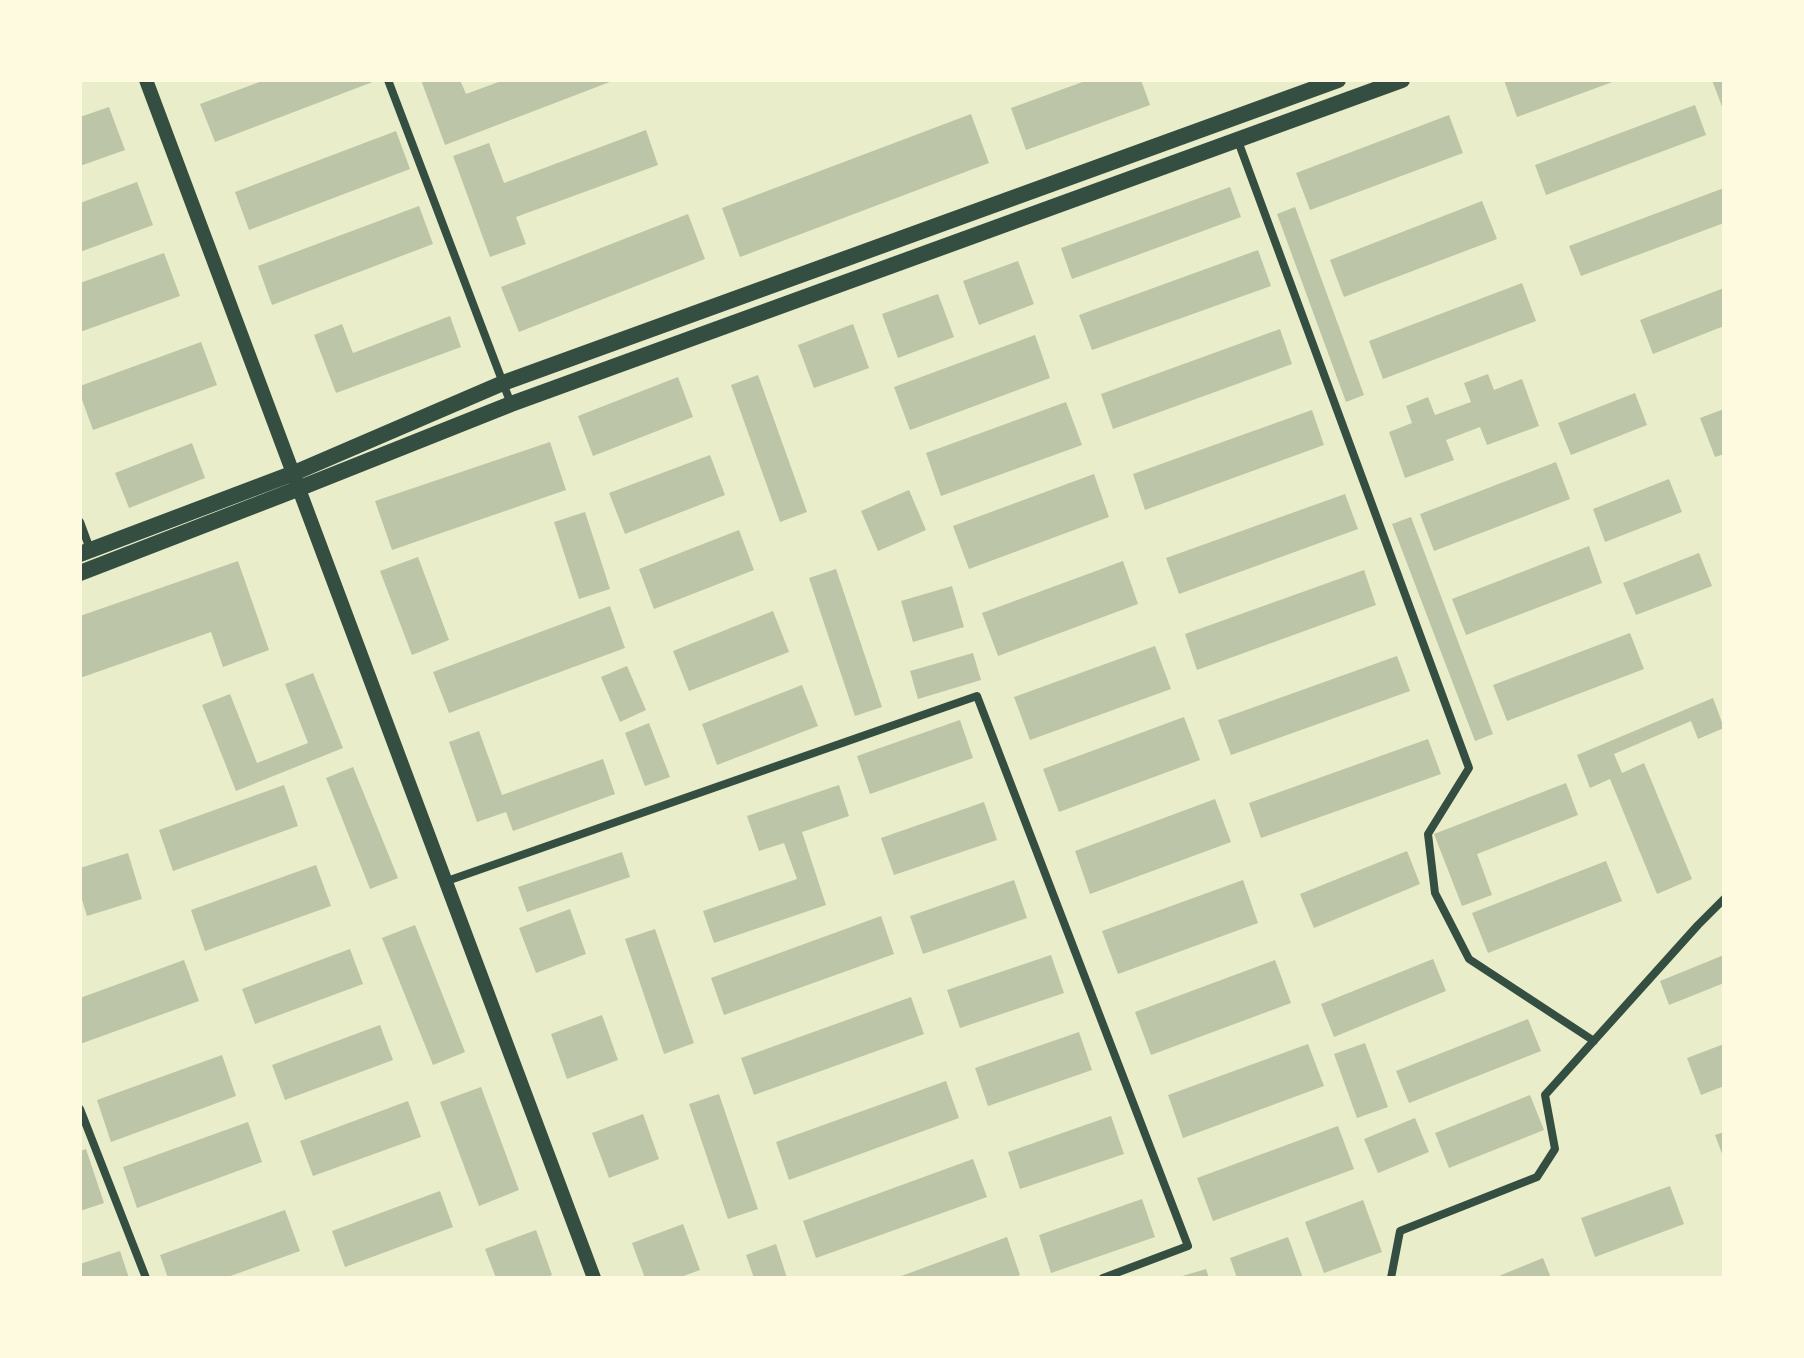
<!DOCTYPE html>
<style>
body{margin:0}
#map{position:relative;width:1804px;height:1358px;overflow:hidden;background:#e9edc9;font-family:"DejaVu Sans",sans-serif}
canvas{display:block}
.frame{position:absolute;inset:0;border:82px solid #fefae0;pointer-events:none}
</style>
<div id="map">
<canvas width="1804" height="1358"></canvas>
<div class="frame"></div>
</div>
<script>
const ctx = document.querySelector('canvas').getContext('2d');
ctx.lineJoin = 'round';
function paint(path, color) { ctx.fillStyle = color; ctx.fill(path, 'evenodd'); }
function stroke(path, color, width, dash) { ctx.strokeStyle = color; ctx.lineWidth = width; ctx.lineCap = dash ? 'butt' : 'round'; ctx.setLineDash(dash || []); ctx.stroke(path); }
const building = new Path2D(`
 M 265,80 L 378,80 L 215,142 L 200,104 Z
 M 421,80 L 460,80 L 466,94 L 504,80 L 615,80 L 445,145 Z
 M 1088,80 L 1141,80 L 1150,105 L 1026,150 L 1011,108 Z
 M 1504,80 L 1618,80 L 1517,117 Z
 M 1712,80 L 1724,80 L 1724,112 Z
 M 1695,105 L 1706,135 L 1546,195 L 1535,165 Z
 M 109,107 L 125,150 L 80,166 L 80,117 Z
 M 971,114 L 989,163 L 740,257 L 722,208 Z
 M 1449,115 L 1463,153 L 1310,210 L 1296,173 Z
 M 646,130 L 658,165 L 516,217 L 526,244 L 490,257 L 453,156 L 489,143 L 504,183 Z
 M 396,131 L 410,169 L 249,230 L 235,192 Z
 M 137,182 L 153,225 L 80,252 L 80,203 Z
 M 1230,187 L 1241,217 L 1072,279 L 1061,248 Z
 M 1724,188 L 1724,223 L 1581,276 L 1569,246 Z
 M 1482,201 L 1497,239 L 1344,297 L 1330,260 Z
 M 419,206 L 433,244 L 272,305 L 258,266 Z
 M 1295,207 L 1364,395 L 1346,402 L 1277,214 Z
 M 688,214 L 705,259 L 519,332 L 501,287 Z
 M 1258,250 L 1271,286 L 1092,350 L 1079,315 Z
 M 164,253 L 180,296 L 80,332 L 80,283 Z
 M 1018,261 L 1034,304 L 979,325 L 963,281 Z
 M 1522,283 L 1536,321 L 1383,379 L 1369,341 Z
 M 1724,288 L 1724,326 L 1653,354 L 1640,320 Z
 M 938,294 L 954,337 L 898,358 L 882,314 Z
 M 450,316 L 461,347 L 336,393 L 314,335 L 342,324 L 353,353 Z
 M 853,324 L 869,368 L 814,388 L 798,345 Z
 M 1280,329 L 1292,364 L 1113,429 L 1101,394 Z
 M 1035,335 L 1050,378 L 910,430 L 894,387 Z
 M 201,342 L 217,385 L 93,430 L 80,394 L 80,386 Z
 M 1488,374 L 1494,390 L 1522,379 L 1539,426 L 1487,445 L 1480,427 L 1446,440 L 1454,460 L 1405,478 L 1389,432 L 1412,423 L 1406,406 L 1428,397 L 1435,415 L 1471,402 L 1464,383 Z
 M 758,375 L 807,512 L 780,522 L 731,385 Z
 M 678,377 L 693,417 L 593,456 L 578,416 Z
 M 1635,393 L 1647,425 L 1571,455 L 1558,423 Z
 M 1066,402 L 1082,445 L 941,496 L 926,453 Z
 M 1724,409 L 1724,454 L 1715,457 L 1700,418 Z
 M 1312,410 L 1324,445 L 1145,510 L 1133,474 Z
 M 550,442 L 566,490 L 392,550 L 375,501 Z
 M 192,443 L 205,478 L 129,508 L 115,473 Z
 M 710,455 L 725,495 L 625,534 L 609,493 Z
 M 1556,462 L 1570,499 L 1434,551 L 1420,514 Z
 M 1094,474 L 1109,517 L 969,569 L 953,526 Z
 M 1669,479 L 1682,512 L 1605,542 L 1593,509 Z
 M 909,490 L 926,530 L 878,551 L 861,511 Z
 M 1345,494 L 1358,529 L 1179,594 L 1166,558 Z
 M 585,512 L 610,589 L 579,599 L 554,522 Z
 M 1411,517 L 1493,734 L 1475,741 L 1392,524 Z
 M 739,530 L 754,570 L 654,609 L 639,569 Z
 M 1589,546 L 1602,583 L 1466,635 L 1452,599 Z
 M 1699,553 L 1712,586 L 1636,615 L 1623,583 Z
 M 418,557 L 449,640 L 412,655 L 380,571 Z
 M 238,561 L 269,650 L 223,667 L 211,632 L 80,678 L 80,616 Z
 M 1123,561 L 1138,604 L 998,656 L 982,613 Z
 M 836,569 L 882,707 L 855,716 L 809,578 Z
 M 1364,570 L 1376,605 L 1197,670 L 1185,634 Z
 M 952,586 L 964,627 L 913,642 L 901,601 Z
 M 610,606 L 625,648 L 449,713 L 433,672 Z
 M 773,611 L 789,652 L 689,691 L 673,651 Z
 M 1630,633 L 1644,669 L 1507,721 L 1493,685 Z
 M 1155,646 L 1171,689 L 1030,740 L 1014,697 Z
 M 973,653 L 981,680 L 918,699 L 910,671 Z
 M 1397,656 L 1410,691 L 1231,755 L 1218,720 Z
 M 627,666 L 646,710 L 620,722 L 601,677 Z
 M 313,673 L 343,748 L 236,791 L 202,705 L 230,694 L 257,763 L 308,743 L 285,684 Z
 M 802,685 L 818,726 L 717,765 L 702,724 Z
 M 1713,698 L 1724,728 L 1698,739 L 1691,721 L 1614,754 L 1622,773 L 1644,763 L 1692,879 L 1657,894 L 1610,779 L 1590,788 L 1577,755 Z
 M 1184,717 L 1200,760 L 1059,812 L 1043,769 Z
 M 960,720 L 973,758 L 870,794 L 857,756 Z
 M 649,723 L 670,777 L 645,786 L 625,733 Z
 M 479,731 L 502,795 L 603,759 L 615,794 L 513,831 L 506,812 L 477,822 L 449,742 Z
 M 1428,739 L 1441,774 L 1261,838 L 1249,803 Z
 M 353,767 L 398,878 L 370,889 L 326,778 Z
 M 1566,783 L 1578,815 L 1477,854 L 1492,895 L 1462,906 L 1434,834 Z
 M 284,785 L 298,826 L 173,871 L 159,830 Z
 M 839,785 L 849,816 L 802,832 L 826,905 L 714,943 L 703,911 L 797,879 L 784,843 L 759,851 L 747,816 Z
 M 1215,799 L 1231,842 L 1090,894 L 1075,851 Z
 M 984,802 L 997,840 L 894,875 L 881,838 Z
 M 1407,851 L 1420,884 L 1314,928 L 1300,894 Z
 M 622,852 L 630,877 L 527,912 L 518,887 Z
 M 128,853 L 142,899 L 87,916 L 80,893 L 80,868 Z
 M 1606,861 L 1622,901 L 1488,953 L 1472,913 Z
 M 316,865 L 331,906 L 205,951 L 191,910 Z
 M 1014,880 L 1027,918 L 923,954 L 910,916 Z
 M 1243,880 L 1258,923 L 1118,974 L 1102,931 Z
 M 570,909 L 586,954 L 536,973 L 519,928 Z
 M 881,916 L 894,954 L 724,1015 L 711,978 Z
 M 415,925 L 465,1052 L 433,1065 L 382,938 Z
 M 655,929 L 694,1043 L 664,1054 L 625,939 Z
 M 350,949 L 363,984 L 255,1024 L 242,989 Z
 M 1051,955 L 1064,993 L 960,1028 L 947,990 Z
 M 1724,955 L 1724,983 L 1669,1005 L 1660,981 Z
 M 1433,959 L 1446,991 L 1334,1037 L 1321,1004 Z
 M 184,960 L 199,1001 L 80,1044 L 80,998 Z
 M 1275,960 L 1291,1003 L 1151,1055 L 1135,1012 Z
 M 911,997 L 924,1034 L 754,1095 L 741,1058 Z
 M 602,1015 L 618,1060 L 567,1079 L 551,1034 Z
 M 1528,1019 L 1541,1051 L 1409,1103 L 1396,1071 Z
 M 380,1025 L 393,1060 L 285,1100 L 272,1065 Z
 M 1079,1032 L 1092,1070 L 988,1106 L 975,1068 Z
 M 1365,1043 L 1388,1107 L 1357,1118 L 1334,1054 Z
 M 1308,1044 L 1324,1086 L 1183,1138 L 1168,1095 Z
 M 1724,1044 L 1724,1086 L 1701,1095 L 1687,1058 Z
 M 222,1055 L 236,1096 L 111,1142 L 97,1100 Z
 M 946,1081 L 959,1118 L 789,1180 L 776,1142 Z
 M 481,1087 L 519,1190 L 479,1206 L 440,1102 Z
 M 719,1094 L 758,1209 L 728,1219 L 689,1104 Z
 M 1530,1095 L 1544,1130 L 1449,1168 L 1435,1133 Z
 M 408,1101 L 421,1137 L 313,1176 L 300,1141 Z
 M 643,1114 L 659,1159 L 609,1178 L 592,1133 Z
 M 1111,1116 L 1124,1154 L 1020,1189 L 1008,1152 Z
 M 1415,1118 L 1429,1152 L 1378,1173 L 1364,1139 Z
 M 248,1122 L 262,1162 L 137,1208 L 123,1167 Z
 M 1338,1126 L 1354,1169 L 1213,1221 L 1197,1178 Z
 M 1724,1132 L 1724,1159 L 1715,1135 Z
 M 86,1149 L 104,1203 L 80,1211 L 80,1151 Z
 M 973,1159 L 987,1197 L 816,1258 L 803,1221 Z
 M 1670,1186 L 1684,1224 L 1595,1257 L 1581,1218 Z
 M 440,1191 L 453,1227 L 345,1267 L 332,1231 Z
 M 1142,1199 L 1155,1237 L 1051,1273 L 1039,1235 Z
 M 1363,1200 L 1382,1252 L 1324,1273 L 1305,1222 Z
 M 285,1210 L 300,1251 L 225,1278 L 168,1278 L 160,1255 Z
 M 683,1224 L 700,1270 L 678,1278 L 645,1278 L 632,1243 Z
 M 536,1230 L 552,1275 L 545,1278 L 496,1278 L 485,1249 Z
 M 1007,1237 L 1020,1275 L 1011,1278 L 896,1278 Z
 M 1288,1237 L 1303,1278 L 1237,1278 L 1230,1258 Z
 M 776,1244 L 787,1278 L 754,1278 L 746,1255 Z
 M 120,1251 L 129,1278 L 80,1278 L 80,1264 Z
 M 1543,1258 L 1551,1278 L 1494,1278 Z
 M 1206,1269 L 1209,1278 L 1179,1278 L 1179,1277 Z`);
const minor = new Path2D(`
 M 388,80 L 511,404
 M 1238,141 L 1469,768 L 1428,834 L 1435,893 L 1469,959 L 1594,1041
 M 80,522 L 90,549
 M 447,881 L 977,696 L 1188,1246 L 1103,1278
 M 80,1109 L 146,1278
 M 1391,1278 L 1400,1231 L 1537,1177 L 1555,1149 L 1545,1095 L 1698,925 L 1724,899`);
const tertiary = new Path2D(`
 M 146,80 L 594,1278`);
const secondary = new Path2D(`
 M 80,554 L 294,473 L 503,383 L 1338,80
 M 80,573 L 300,488 L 511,404 L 1402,80`);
paint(building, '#bcc5a7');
stroke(minor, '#344e41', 8);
stroke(tertiary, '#344e41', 14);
stroke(secondary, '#344e41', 16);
</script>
